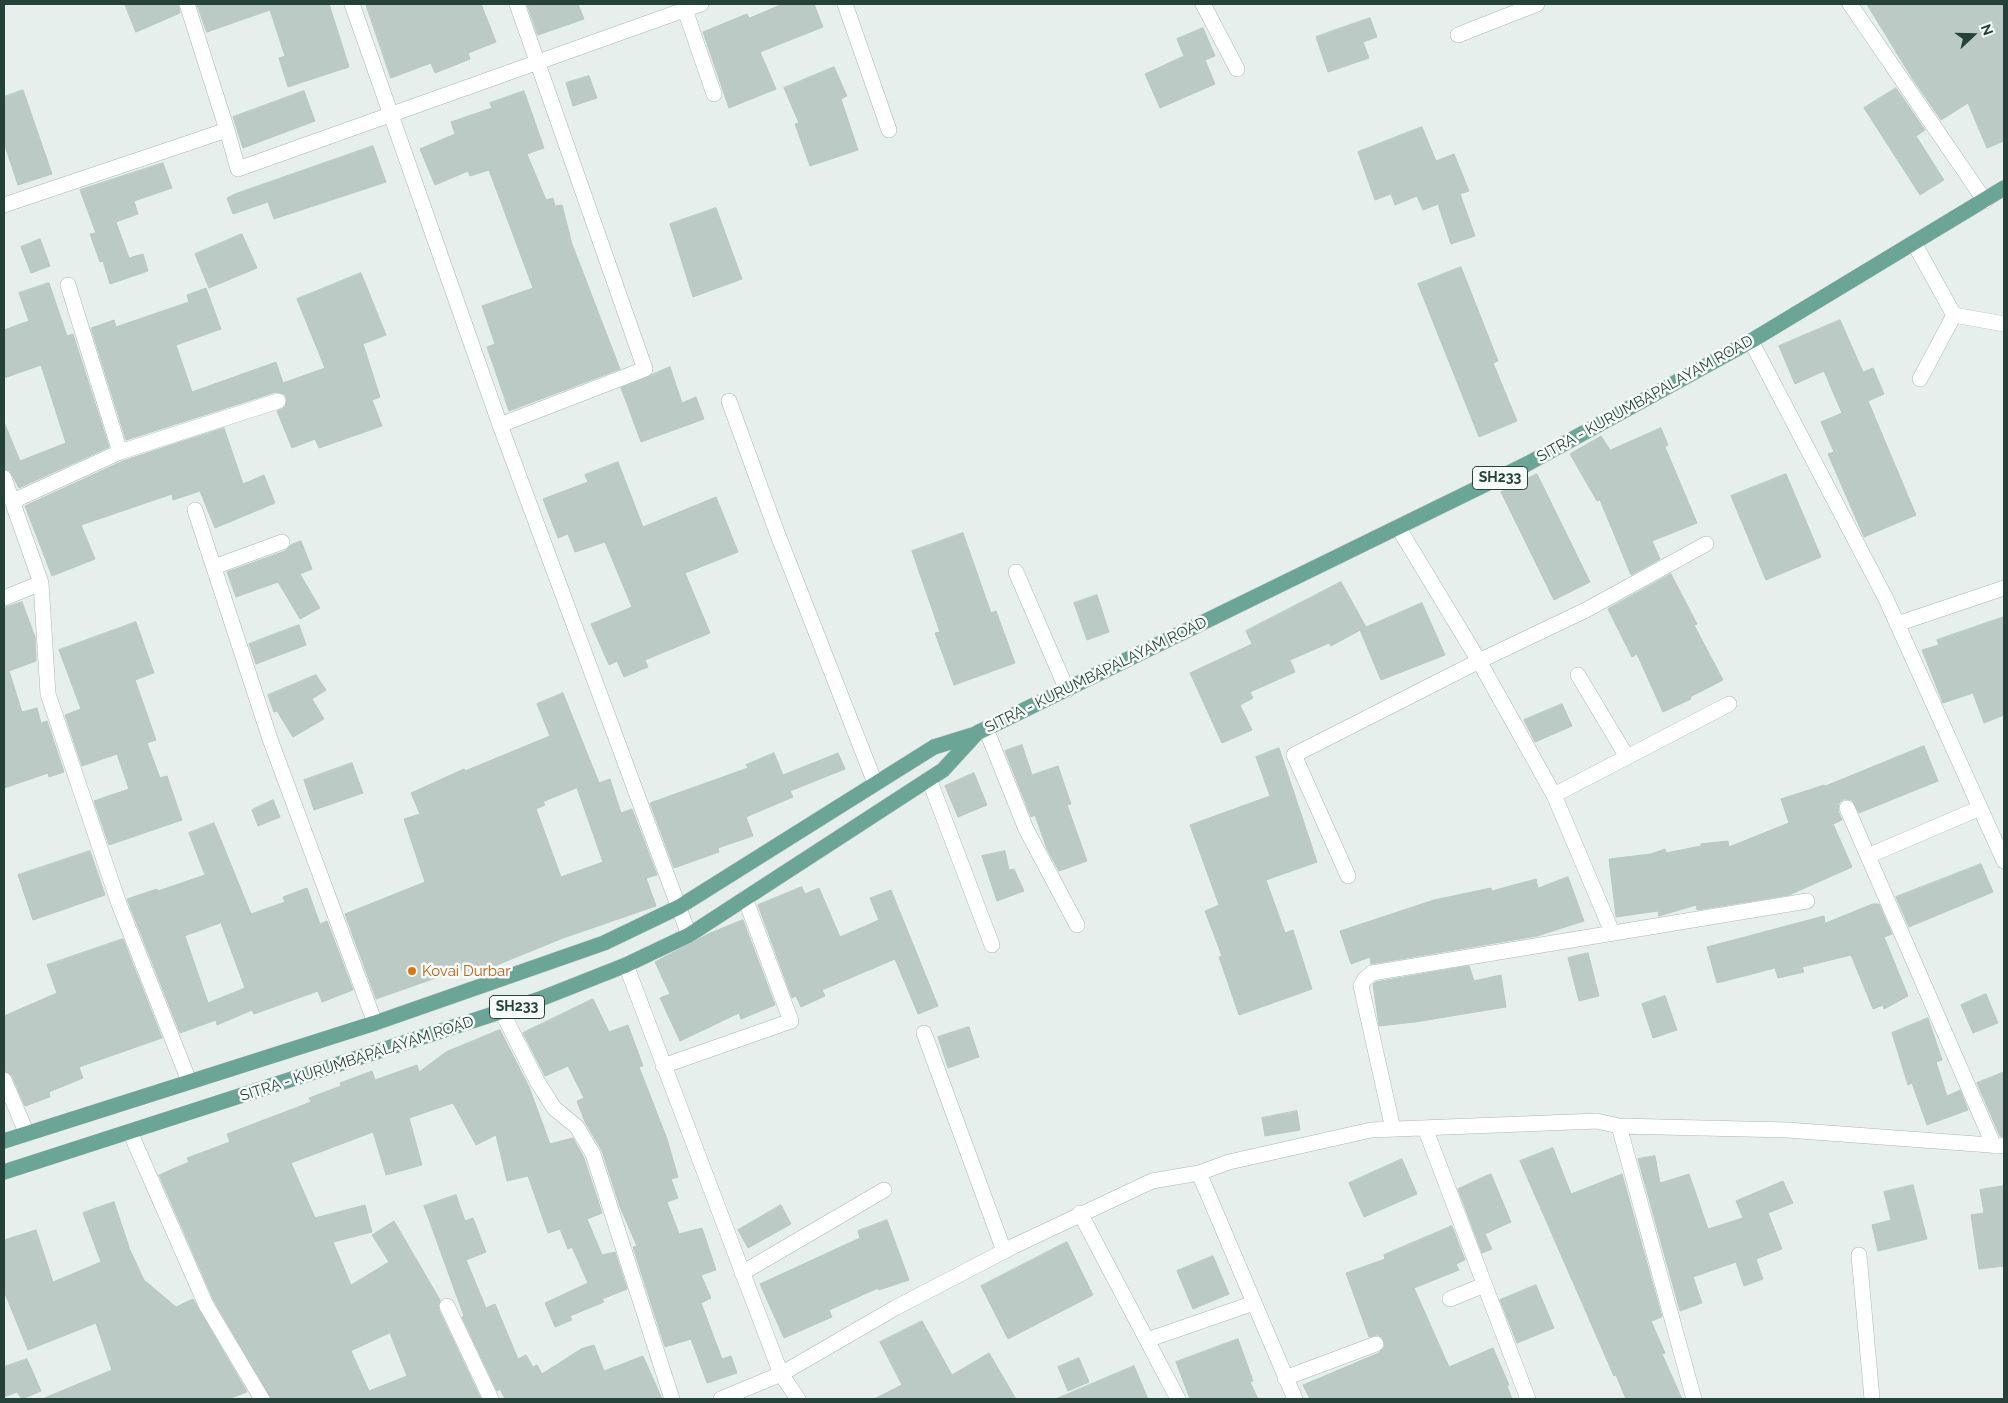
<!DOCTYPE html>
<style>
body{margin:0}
#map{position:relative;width:2008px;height:1403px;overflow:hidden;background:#e6efeb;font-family:Raleway,sans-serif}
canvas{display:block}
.frame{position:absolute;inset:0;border:5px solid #24423a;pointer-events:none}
.north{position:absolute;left:1948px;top:10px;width:50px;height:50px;-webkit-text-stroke:4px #f7fbf9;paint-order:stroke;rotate:69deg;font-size:14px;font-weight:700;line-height:20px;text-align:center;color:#24423a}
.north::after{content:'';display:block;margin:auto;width:18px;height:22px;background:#24423a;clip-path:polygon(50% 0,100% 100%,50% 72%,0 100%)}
</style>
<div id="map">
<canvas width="2008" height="1403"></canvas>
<div class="frame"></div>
<div class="north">N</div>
</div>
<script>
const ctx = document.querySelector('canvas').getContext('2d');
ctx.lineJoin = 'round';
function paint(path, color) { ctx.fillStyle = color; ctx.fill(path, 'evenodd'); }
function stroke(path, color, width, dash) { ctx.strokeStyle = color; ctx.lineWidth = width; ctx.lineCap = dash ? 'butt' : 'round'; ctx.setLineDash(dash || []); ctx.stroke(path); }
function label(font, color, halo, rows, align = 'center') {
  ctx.font = font + ' Raleway,sans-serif'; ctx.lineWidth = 5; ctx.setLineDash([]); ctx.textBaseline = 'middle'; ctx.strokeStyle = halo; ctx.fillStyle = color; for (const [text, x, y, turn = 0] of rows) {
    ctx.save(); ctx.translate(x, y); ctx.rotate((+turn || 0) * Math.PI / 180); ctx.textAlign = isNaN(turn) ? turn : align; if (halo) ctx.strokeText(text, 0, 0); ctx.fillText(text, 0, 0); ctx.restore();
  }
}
const building = new Path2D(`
 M 125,4 L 178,4 L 180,13 L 136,32 Z
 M 197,4 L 329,4 L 349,67 L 288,87 L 279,58 L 285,56 L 270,10 L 207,32 Z
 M 366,4 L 481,4 L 496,42 L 468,53 L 470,59 L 435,73 L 431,63 L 391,78 Z
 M 527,4 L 578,4 L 584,19 L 538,35 Z
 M 783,4 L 814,4 L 823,27 L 760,52 L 776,89 L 729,108 L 703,32 L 747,14 L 749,18 Z
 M 1867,4 L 2004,4 L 2004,141 L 1987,148 L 1968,103 L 1941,120 L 1912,78 Z
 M 1370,18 L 1377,37 L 1363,42 L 1369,58 L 1328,72 L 1316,37 Z
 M 1203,28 L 1215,56 L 1205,60 L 1215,84 L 1160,108 L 1145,74 L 1184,56 L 1177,39 Z
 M 834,67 L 847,96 L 841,99 L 858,150 L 810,166 L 795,124 L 799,123 L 784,88 Z
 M 589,76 L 597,98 L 573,106 L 566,83 Z
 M 1896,88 L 1925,130 L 1916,136 L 1944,180 L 1920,195 L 1864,108 Z
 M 23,90 L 52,174 L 18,185 L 4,143 L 4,97 Z
 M 304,91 L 315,121 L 243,148 L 233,117 Z
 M 524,91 L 544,148 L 527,154 L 546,200 L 553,198 L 555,206 L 562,205 L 572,244 L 620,369 L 509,411 L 487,347 L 495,344 L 482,306 L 533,288 L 489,170 L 470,176 L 468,171 L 435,185 L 420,149 L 455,134 L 451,122 L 492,108 L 490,103 Z
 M 1422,127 L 1436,161 L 1454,154 L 1469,191 L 1460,194 L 1475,236 L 1451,244 L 1438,204 L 1423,210 L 1417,196 L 1395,205 L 1391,194 L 1375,200 L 1358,152 Z
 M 373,146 L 386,182 L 274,219 L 268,202 L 233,214 L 227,198 L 235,194 Z
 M 163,163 L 172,188 L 134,201 L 138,214 L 116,222 L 129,258 L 143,254 L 148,271 L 110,284 L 103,261 L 100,262 L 90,234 L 96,233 L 80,190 Z
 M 716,208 L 742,279 L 693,297 L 670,224 Z
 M 242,234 L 257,268 L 209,288 L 195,254 Z
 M 40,239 L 50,266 L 31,273 L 21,247 Z
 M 1461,267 L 1498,361 L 1493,363 L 1517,421 L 1479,437 L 1418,284 Z
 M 361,273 L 386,335 L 363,344 L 380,397 L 372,400 L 382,426 L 319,448 L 315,439 L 292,448 L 277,411 L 285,407 L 287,399 L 284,394 L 276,392 L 126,440 L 91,328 L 114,320 L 116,327 L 189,302 L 187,295 L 206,288 L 221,329 L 176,345 L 192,392 L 276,362 L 283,383 L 325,368 L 297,299 Z
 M 49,283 L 67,336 L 73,334 L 109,447 L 19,488 L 10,471 L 4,469 L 4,422 L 20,461 L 66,443 L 41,365 L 4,378 L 4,330 L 29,321 L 19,293 Z
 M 1840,320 L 1863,372 L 1873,368 L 1884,394 L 1868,401 L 1916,515 L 1864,537 L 1828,454 L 1834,452 L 1821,422 L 1842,413 L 1824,371 L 1795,384 L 1779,346 Z
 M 670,367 L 682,403 L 696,397 L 704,419 L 641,442 L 621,388 Z
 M 224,428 L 243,484 L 264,475 L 275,503 L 215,528 L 200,491 L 173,500 L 172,494 L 81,525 L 95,559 L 52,576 L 25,506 L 123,461 Z
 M 1661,428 L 1668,445 L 1665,447 L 1697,523 L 1652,541 L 1660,559 L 1631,575 L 1600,500 L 1597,501 L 1570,454 L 1601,436 L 1610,450 Z
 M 618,462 L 643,527 L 716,497 L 738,552 L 685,573 L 710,633 L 645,660 L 648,667 L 624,677 L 617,661 L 609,665 L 591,624 L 632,607 L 605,542 L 575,552 L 568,534 L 558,538 L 543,499 L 588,482 L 585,475 Z
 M 1537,474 L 1590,582 L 1554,600 L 1501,492 Z
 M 1786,474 L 1821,557 L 1766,580 L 1731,496 Z
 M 963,533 L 991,613 L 996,611 L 1015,663 L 954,685 L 935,633 L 940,632 L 912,551 Z
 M 301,541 L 312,569 L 300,574 L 320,608 L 300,619 L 278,582 L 236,597 L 227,572 L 285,551 L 291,545 Z
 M 1671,574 L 1697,624 L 1694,625 L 1723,680 L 1690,697 L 1691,699 L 1663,712 L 1637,654 L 1632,657 L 1608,609 Z
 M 1341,582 L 1366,627 L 1331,646 L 1329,643 L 1290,660 L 1295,672 L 1250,692 L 1253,698 L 1240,705 L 1252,730 L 1222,743 L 1190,673 L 1252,644 L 1246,631 Z
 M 1097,595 L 1109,632 L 1087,640 L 1074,603 Z
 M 22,602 L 35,637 L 36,661 L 9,671 L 22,712 L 37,708 L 41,723 L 47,721 L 64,772 L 49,777 L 48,773 L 4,788 L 4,608 Z
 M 1422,603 L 1445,655 L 1381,680 L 1360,630 Z
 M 2004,617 L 2004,715 L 1984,723 L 1973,693 L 1943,703 L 1922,650 L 1939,645 L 1937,640 Z
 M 136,622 L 154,673 L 135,680 L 156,740 L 147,743 L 160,778 L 167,776 L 182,820 L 109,845 L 94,801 L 129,789 L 117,754 L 82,766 L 65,715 L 81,709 L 59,650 Z
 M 299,625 L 306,645 L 256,664 L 249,644 Z
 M 316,675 L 326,690 L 312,699 L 324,719 L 293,737 L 277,711 L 274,712 L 268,695 Z
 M 563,693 L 599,783 L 610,779 L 621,813 L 632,809 L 657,875 L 646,878 L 656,906 L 563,938 L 465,978 L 461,969 L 376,999 L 345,914 L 425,882 L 404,819 L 420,814 L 411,793 L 464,769 L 465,771 L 550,736 L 537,704 ZM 577,788 L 603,862 L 561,877 L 536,809 L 545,805 L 543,802 Z
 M 1562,704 L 1572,726 L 1535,742 L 1524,720 Z
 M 1022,745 L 1032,775 L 1058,766 L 1071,804 L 1067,805 L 1087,861 L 1059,871 L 1047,849 L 1035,815 L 1031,817 L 1005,751 Z
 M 1924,746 L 1938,781 L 1859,813 L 1852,800 L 1844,799 L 1839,803 L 1838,811 L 1842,820 L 1833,824 L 1852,867 L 1789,895 L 1697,910 L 1696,905 L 1659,916 L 1658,911 L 1616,917 L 1609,859 L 1651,854 L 1665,849 L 1666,853 L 1701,846 L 1701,844 L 1728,841 L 1729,847 L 1789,823 L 1781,799 L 1824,785 L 1825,786 Z
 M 1279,748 L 1317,862 L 1266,880 L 1285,933 L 1293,930 L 1312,989 L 1239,1015 L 1219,957 L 1222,956 L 1205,911 L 1219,905 L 1190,825 L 1270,796 L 1256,757 Z
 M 774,753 L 783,775 L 838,753 L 845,769 L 790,791 L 793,797 L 746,817 L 753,836 L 718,848 L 719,852 L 674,868 L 650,803 L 748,768 L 746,765 Z
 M 352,763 L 363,793 L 314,810 L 304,780 Z
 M 974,773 L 987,805 L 958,817 L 945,786 Z
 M 273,800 L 280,817 L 258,826 L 252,810 Z
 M 214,823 L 251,914 L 285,902 L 283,897 L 307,888 L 320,924 L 327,921 L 353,990 L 322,1002 L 318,991 L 254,1014 L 252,1010 L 217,1025 L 216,1020 L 180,1033 L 127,899 L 157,889 L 158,891 L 205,875 L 189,833 ZM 221,923 L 245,988 L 208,1003 L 185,936 Z
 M 90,851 L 105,895 L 33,920 L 18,875 Z
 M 1005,851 L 1009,870 L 1014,869 L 1024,891 L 997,901 L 982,856 Z
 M 1981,864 L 1993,892 L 1909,927 L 1896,897 Z
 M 1568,877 L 1584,921 L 1537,936 L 1371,964 L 1370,957 L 1351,964 L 1340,931 L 1434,900 L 1491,888 L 1492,891 L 1536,879 L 1538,888 Z
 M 802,887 L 805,894 L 819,888 L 840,937 L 879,920 L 870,898 L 891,890 L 938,1006 L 918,1014 L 895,959 L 822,990 L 825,996 L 801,1007 L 796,996 L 792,998 L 758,905 Z
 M 1873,904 L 1879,904 L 1892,934 L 1884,937 L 1908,996 L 1884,1009 L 1883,1005 L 1873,1009 L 1851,955 L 1802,967 L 1804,972 L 1778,978 L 1775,968 L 1717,983 L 1707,947 L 1824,916 L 1825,923 Z
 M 743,920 L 775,1005 L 741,1019 L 739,1013 L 680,1041 L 660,998 L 670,994 L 655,962 L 708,934 Z
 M 123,939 L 162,1038 L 79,1067 L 83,1078 L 49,1092 L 50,1097 L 25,1106 L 12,1076 L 4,1071 L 4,1016 L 57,993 L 47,965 Z
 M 1588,953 L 1599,996 L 1579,1001 L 1568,958 Z
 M 1469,966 L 1474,981 L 1501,975 L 1506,1007 L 1415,1022 L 1379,1026 L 1373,984 L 1376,982 Z
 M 1986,994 L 1998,1023 L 1973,1033 L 1961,1005 Z
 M 1665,996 L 1677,1030 L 1653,1038 L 1642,1004 Z
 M 593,999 L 609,1032 L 628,1025 L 643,1066 L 639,1067 L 667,1139 L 678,1177 L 671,1179 L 678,1198 L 667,1202 L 679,1234 L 702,1228 L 716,1270 L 701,1275 L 711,1298 L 701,1303 L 722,1359 L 731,1356 L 737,1373 L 707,1383 L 691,1339 L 665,1347 L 633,1247 L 637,1246 L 620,1207 L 602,1151 L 585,1122 L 577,1101 L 584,1098 L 568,1066 L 545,1076 L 523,1033 Z
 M 1928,1018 L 1942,1060 L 1936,1062 L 1947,1096 L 1960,1090 L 1968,1110 L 1927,1125 L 1912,1083 L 1908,1085 L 1892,1033 Z
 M 969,1027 L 979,1057 L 948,1068 L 938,1037 Z
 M 500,1030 L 529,1087 L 550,1144 L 573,1138 L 584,1158 L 602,1213 L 587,1219 L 602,1255 L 615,1252 L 627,1289 L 602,1299 L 604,1302 L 570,1316 L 572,1320 L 555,1327 L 545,1303 L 588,1283 L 572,1247 L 568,1249 L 560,1229 L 548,1233 L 528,1176 L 507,1181 L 496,1135 L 476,1145 L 453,1103 L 409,1118 L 422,1165 L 386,1175 L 373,1132 L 291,1163 L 315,1218 L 365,1205 L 372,1232 L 333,1242 L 351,1285 L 389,1262 L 372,1235 L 394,1221 L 440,1300 L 439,1310 L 481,1399 L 271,1399 L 214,1301 L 159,1175 L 189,1162 L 187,1158 L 230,1142 L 227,1134 L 311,1102 L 309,1098 L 341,1086 L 340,1083 L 372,1071 L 375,1080 L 417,1065 L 419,1072 L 446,1052 ZM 390,1333 L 407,1376 L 369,1391 L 351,1351 Z
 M 2004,1072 L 2004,1137 L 2000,1136 L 1977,1083 Z
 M 1297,1111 L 1300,1130 L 1265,1136 L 1262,1118 Z
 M 1553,1148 L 1571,1194 L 1622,1174 L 1662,1317 L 1651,1321 L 1665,1353 L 1662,1354 L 1682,1399 L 1626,1399 L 1616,1375 L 1614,1376 L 1520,1161 Z
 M 1655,1156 L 1660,1183 L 1689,1174 L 1708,1229 L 1743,1218 L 1736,1201 L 1783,1181 L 1793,1203 L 1768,1213 L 1782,1249 L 1756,1259 L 1763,1279 L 1744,1286 L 1736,1262 L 1693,1277 L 1702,1303 L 1680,1311 L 1638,1159 Z
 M 1402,1159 L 1417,1194 L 1364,1217 L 1349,1183 Z
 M 1491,1174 L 1511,1222 L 1485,1234 L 1492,1249 L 1482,1253 L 1458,1189 Z
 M 1913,1185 L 1927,1239 L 1878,1251 L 1872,1225 L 1891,1220 L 1884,1192 Z
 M 2004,1186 L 2004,1266 L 1979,1269 L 1971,1215 L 1984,1213 L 1980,1190 Z
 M 456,1195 L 465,1221 L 473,1218 L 486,1252 L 466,1260 L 486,1308 L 495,1304 L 518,1359 L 526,1355 L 533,1367 L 537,1365 L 542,1374 L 581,1349 L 594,1345 L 604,1371 L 643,1356 L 662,1399 L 505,1399 L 500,1389 L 497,1391 L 462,1317 L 464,1316 L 424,1206 Z
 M 114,1202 L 130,1250 L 144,1280 L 176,1307 L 193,1299 L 247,1392 L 228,1399 L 42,1399 L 112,1370 L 96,1323 L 28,1350 L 4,1291 L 4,1240 L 36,1230 L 53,1282 L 101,1262 L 83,1213 Z
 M 781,1205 L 791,1224 L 748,1248 L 738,1230 Z
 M 887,1220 L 909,1280 L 879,1290 L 878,1288 L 829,1310 L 832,1317 L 784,1338 L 760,1284 L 860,1238 L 858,1231 Z
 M 1452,1226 L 1465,1260 L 1456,1264 L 1459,1270 L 1414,1288 L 1449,1367 L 1493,1348 L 1509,1385 L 1507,1386 L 1512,1399 L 1310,1399 L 1303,1385 L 1379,1353 L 1385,1346 L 1382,1337 L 1377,1335 L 1369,1337 L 1346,1273 L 1385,1259 L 1384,1255 Z
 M 1067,1242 L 1093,1295 L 1008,1339 L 981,1286 Z
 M 1213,1256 L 1229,1294 L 1193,1309 L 1177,1271 Z
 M 1536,1285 L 1554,1328 L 1517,1343 L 1500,1300 Z
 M 922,1321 L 952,1375 L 989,1353 L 1016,1399 L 874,1399 L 902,1385 L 880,1342 Z
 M 1238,1339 L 1253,1381 L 1250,1382 L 1258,1399 L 1190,1399 L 1176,1362 Z
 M 1079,1358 L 1089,1382 L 1068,1391 L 1058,1367 Z
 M 27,1359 L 41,1391 L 22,1399 L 17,1392 L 4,1397 L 4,1367 Z
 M 1134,1366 L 1148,1399 L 1056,1399 Z`);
const minor = new Path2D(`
 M 683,4 L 714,94
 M 845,4 L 889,130
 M 1203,4 L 1237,69
 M 1850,4 L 1985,201
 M 1458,35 L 1537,4
 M 227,130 L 238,169 L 701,4
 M 4,205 L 227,130 L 187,4
 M 1914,243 L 1954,315
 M 68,285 L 120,452
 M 1751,341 L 1886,599 L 2004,861
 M 1920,379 L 1954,315 L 2004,324
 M 729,401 L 776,530 L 875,783
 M 500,425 L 645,369 L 517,4
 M 4,478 L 41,583 L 4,598
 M 13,501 L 120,452 L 278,401
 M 195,510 L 270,739 L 375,1023
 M 1398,527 L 1479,661 L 1554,795 L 1612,932
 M 214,567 L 282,542
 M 1016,572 L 1067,690
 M 41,583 L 48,694 L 119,904 L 189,1081
 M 1897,624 L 2004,588
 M 1578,675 L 1627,757
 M 986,729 L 1026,829 L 1077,925
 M 929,779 L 992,945
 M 1554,795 L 1729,704
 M 1847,808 L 1994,1146
 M 1868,856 L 1980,808
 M 1348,876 L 1294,755 L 1479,661 L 1586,610 L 1706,544
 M 502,1012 L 537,1081 L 554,1108 L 577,1127 L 593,1154 L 672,1399
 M 924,1033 L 1004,1251
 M 663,1066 L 791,1021 L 745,898
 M 4,1080 L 27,1134
 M 1619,1126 L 1694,1399
 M 1425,1128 L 1528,1399
 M 1393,1129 L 1361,986 L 1365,979 L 1372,973 L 1807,901
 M 130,1132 L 206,1305 L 262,1399
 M 1199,1173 L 1295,1399
 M 1080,1213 L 1178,1399
 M 1859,1255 L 1872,1399
 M 742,1273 L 884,1190
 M 1450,1299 L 1484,1285
 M 447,1306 L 491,1399
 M 1147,1340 L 1254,1303
 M 1285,1378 L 1376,1344
 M 721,1399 L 781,1374 L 895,1308 L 1014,1246 L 1152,1181 L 1199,1173 L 1229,1162 L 1371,1130 L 1597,1121 L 1619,1126 L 1787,1130 L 2004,1146`);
const tertiary = new Path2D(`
 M 352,4 L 500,425 L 689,935
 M 626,965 L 781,1374 L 798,1399`);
const primary = new Path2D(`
 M 4,1141 L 375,1023 L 604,943 L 679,907 L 934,747 L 976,734
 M 4,1172 L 540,999 L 626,965 L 689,935 L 943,770 L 977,733 L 1527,464 L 1751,341 L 2004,188`);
const markers = [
 [412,971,5,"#e8710a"]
];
const shields = [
 [1500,478,55],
 [517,1007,55]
];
const shieldNames = [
 ["SH233",1500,478],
 ["SH233",517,1007]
];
const streetNames = [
 ["SITRA - KURUMBAPALAYAM ROAD",1645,399,-29],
 ["SITRA - KURUMBAPALAYAM ROAD",1096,675,-26],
 ["SITRA - KURUMBAPALAYAM ROAD",357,1059,-18]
];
const foodNames = [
 ["Kovai Durbar",422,971]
];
paint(building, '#bbcac4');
stroke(building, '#b8c9c2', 1);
stroke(minor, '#a8b8b2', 16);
stroke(tertiary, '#a8b8b2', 16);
stroke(primary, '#c2cac8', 16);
stroke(minor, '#fff', 15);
stroke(tertiary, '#fff', 15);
stroke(primary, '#6aa596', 15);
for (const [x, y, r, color] of markers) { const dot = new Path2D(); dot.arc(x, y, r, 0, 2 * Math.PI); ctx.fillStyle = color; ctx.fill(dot); stroke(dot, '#f7fbf9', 2); }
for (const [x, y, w] of shields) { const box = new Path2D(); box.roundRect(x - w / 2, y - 11.5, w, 23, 4); ctx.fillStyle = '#f7fbf9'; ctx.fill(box); stroke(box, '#24423a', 1); }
label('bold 14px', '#24423a', null, shieldNames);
label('15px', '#24423a', '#f7fbf9', streetNames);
label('15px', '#c56008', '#f7fbf9', foodNames, 'left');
</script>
